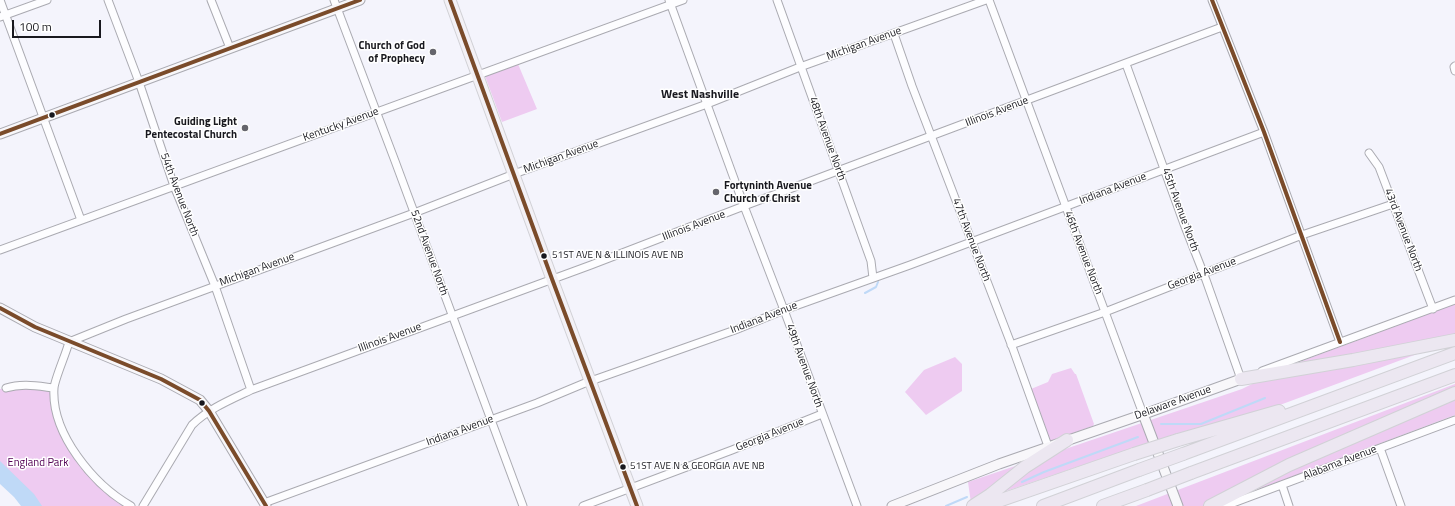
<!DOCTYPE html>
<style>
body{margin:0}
#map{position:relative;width:1455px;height:506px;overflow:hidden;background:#f4f4fc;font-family:"Titillium Web",sans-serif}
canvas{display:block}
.scale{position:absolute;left:12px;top:20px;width:89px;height:18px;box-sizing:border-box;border:2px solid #18181e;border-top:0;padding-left:5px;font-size:12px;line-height:14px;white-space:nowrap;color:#18181e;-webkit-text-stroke:3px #fff;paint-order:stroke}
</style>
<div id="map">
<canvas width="1455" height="506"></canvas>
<div class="scale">100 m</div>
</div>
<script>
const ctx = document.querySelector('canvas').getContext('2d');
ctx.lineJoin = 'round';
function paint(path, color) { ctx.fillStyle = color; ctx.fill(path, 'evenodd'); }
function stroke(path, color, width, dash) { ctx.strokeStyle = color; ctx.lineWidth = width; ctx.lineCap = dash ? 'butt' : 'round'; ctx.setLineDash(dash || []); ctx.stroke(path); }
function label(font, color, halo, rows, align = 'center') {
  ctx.font = font + ' "Titillium Web",sans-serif'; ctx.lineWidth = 3; ctx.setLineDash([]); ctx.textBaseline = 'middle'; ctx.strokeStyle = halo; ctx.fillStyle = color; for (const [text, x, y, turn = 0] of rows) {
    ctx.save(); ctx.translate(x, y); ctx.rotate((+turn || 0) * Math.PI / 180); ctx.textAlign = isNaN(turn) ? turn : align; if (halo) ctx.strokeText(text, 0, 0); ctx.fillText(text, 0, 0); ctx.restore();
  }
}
const green = new Path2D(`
 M 518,64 L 537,109 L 502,122 L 485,76 Z
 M 1455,304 L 1455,340 L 1261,412 L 1115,454 L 971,503 L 968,482 L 1242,389 L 1286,367 Z
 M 955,357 L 962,364 L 962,391 L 926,415 L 905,392 L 924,370 Z
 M 1071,368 L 1075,374 L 1076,374 L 1094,424 L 1093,426 L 1050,441 L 1031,389 L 1048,382 L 1052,374 Z
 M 1455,384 L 1455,415 L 1283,480 L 1211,506 L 1136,506 Z
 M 54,388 L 57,416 L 91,474 L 131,506 L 26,506 L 0,479 L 0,389 Z`);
const water = new Path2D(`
 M 0,461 L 34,494 L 42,506 L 21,506 L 14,497 L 0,484 Z`);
const stream = new Path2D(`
 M 865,293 L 876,287 L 878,282
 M 1161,424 L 1201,424 L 1265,398
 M 1022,482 L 1044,472 L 1138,437
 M 946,506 L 967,497`);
const street = new Path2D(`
 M 0,0 L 81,220
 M 108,0 L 139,82 L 174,186 L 215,286 L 251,390
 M 211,0 L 230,48
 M 334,0 L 395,161 L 523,506
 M 669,0 L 744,206 L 784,310 L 857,506
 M 777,0 L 871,261 L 873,278
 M 989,0 L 1143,414
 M 1212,0 L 1264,132 L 1340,342
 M 0,17 L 47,0
 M 894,34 L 912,86 L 1013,349 L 1048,446
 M 1126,64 L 1184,224 L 1206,280 L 1241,379 L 1245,377
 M 1455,66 L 1454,67 L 1455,71
 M 1369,153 L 1379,167 L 1433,309
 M 0,250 L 683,0
 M 1011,345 L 1105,312 L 1302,235 L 1393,204
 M 1262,371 L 1455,300
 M 6,388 C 22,383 37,386 54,388
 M 1380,448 L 1401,506
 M 1282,485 L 1289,506
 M 264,503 L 537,403 L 585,383 L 735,330 L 784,310 L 910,265 L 1264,132
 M 131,506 C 94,485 51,434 54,388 C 55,378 66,354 69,342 L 126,319 L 414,213 L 514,174 L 707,104 L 800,67 L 986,0
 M 143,506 L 192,425 C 208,409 230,400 251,390 L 591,265 L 744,206 L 1222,27
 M 583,506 L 732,450 L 822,414
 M 1225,506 L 1455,420`);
const secondary = new Path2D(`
 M 0,134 L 360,0
 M 0,308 L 35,327 L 161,379 L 200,400 L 209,411 L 266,506
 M 1143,414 L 1178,506
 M 892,506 L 999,464 L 1147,413 L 1241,379`);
const primary = new Path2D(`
 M 450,0 L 552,279 L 637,506`);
const highway = new Path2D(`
 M 1241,379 L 1353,360 L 1455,340
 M 1178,440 L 1279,411
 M 1183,454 L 1455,353
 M 1191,473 L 1455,375
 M 973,506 L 990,495 L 1025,467 L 1067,440
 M 984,506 L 1134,454
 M 1043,506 L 1139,470
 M 1103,506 L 1147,490
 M 1210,506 L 1289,465 L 1455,393`);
const highwayBridge = new Path2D(`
 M 1134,454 L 1178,440
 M 1139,470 L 1183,454
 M 1147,490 L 1191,473`);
const bus1 = new Path2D(`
 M 450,0 L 552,279 L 637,506
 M 1212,0 L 1264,132 L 1340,342
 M 0,134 L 360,0
 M 0,308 L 35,327 L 161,379 L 200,400 L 209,411 L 266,506`);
const markers = [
 [433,52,4,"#65656c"],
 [52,115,3.5,"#18181e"],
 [245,128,4,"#65656c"],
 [716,192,4,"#65656c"],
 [544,256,3.5,"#18181e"],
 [202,403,3.5,"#18181e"],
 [623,467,3.5,"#18181e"]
];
const busNames = [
 ["51ST AVE N & ILLINOIS AVE NB",552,256],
 ["51ST AVE N & GEORGIA AVE NB",630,467]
];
const streetNames = [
 ["Michigan Avenue",864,44,-20],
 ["Illinois Avenue",997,112,-21],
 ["Kentucky Avenue",341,125,-20],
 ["48th Avenue North",827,139,70],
 ["Michigan Avenue",561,157,-20],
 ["Indiana Avenue",1113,189,-21],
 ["54th Avenue North",179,195,69],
 ["45th Avenue North",1180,210,70],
 ["Illinois Avenue",694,226,-21],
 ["43rd Avenue North",1403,230,69],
 ["47th Avenue North",971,240,69],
 ["52nd Avenue North",429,253,70],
 ["46th Avenue North",1083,253,69],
 ["Michigan Avenue",257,270,-20],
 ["Georgia Avenue",1202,274,-21],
 ["Indiana Avenue",764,318,-21],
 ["Illinois Avenue",390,338,-20],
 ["49th Avenue North",804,366,70],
 ["Delaware Avenue",1173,403,-20],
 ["Indiana Avenue",460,431,-20],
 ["Georgia Avenue",770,435,-22],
 ["Alabama Avenue",1340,463,-21]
];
const poiNames = [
 ["Church of God",425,46],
 ["of Prophecy",425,59],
 ["Guiding Light",237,122],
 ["Pentecostal Church",237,135],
 ["Fortyninth Avenue",724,186,"left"],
 ["Church of Christ",724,199,"left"]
];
const parkNames = [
 ["England Park",38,463]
];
const neighbourhoodNames = [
 ["West Nashville",700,95]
];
paint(green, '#eecbf1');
paint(water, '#bfd9f7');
stroke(stream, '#bfd9f7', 2);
stroke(street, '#aaaab1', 9);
stroke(secondary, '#aaaab1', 11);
stroke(primary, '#d1d1d6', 13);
stroke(highway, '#d1d1d6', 14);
stroke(street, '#fdfdff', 7);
stroke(secondary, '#f8f7fa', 9);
stroke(primary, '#f3f1f6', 11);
stroke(highway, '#ece7f1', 12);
stroke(highwayBridge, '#d1d1d6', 14, []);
stroke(highwayBridge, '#ece7f1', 12);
stroke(bus1, '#7a4b2a', 4);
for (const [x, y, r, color] of markers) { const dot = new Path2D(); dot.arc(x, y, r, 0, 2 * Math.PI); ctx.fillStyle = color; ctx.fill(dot); stroke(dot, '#fff', 1.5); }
label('10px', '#18181e', '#fff', busNames, 'left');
label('11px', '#18181e', '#fff', streetNames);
label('bold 11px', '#18181e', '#fff', poiNames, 'right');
label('11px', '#520054', '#fff', parkNames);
label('bold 12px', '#18181e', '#fff', neighbourhoodNames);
</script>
